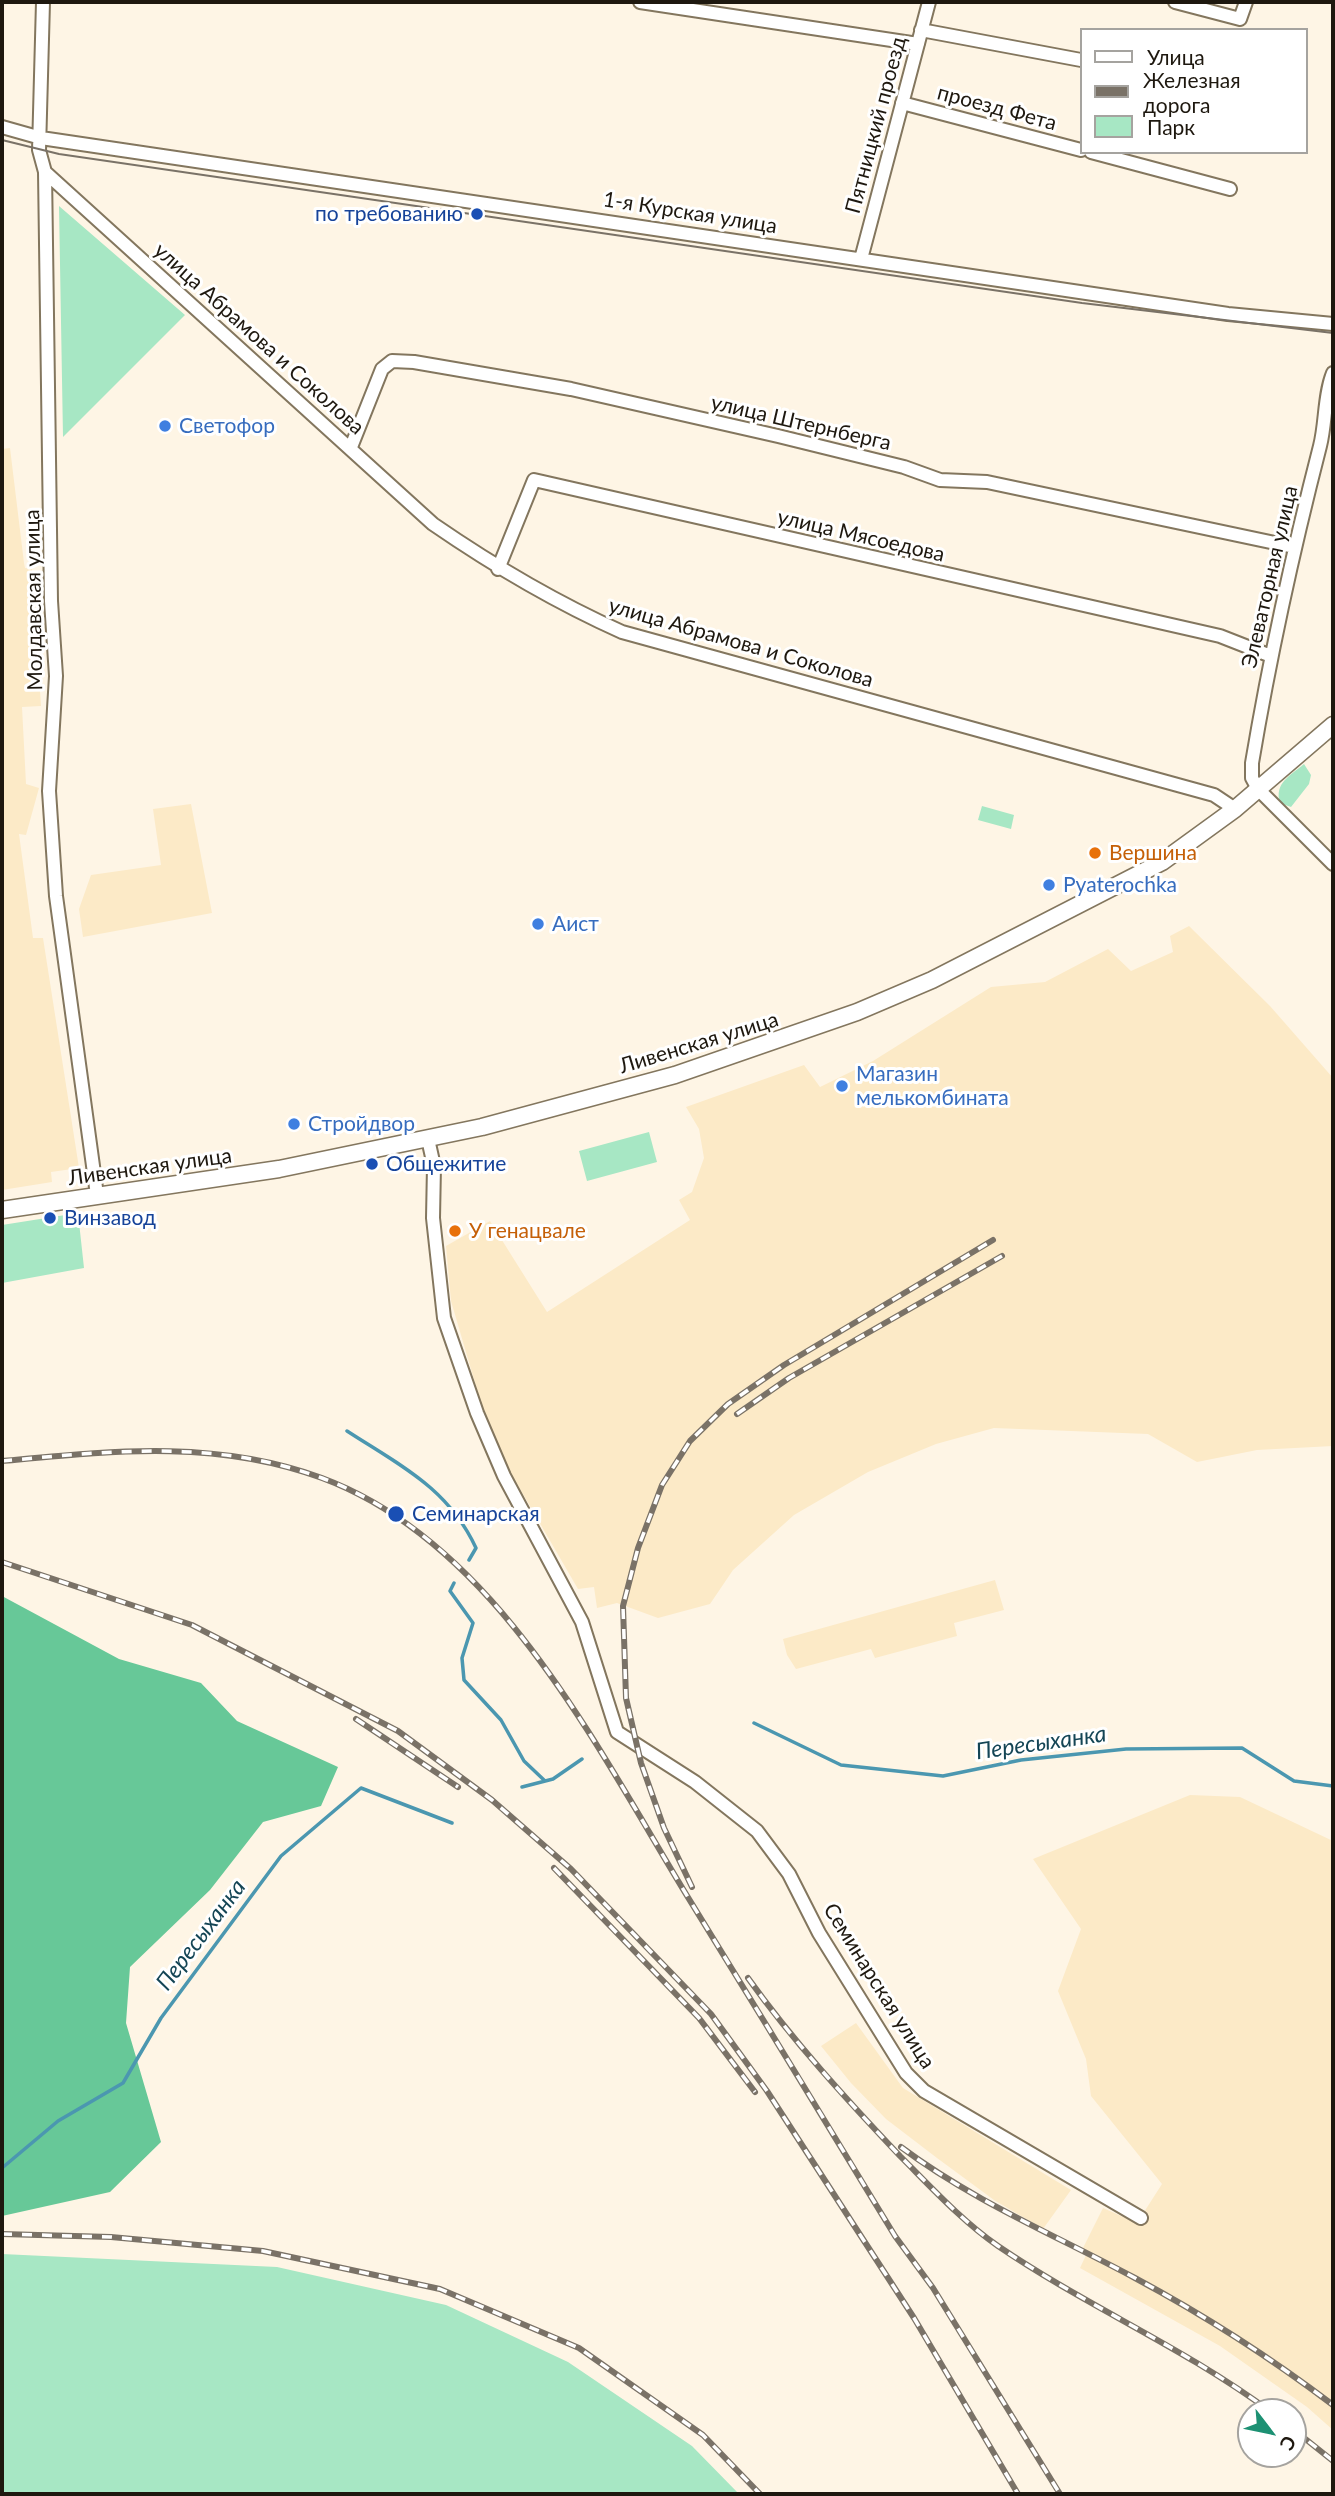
<!DOCTYPE html>
<meta charset="utf-8">
<style>
body{margin:0}
#map{position:relative;width:1335px;height:2496px;overflow:hidden;background:#fef5e5;font-family:Lato,sans-serif}
canvas{display:block}
.frame{position:absolute;inset:0;border:4px solid #1e180f;pointer-events:none}
.legend{position:absolute;left:1080px;top:28px;width:228px;height:126px;box-sizing:border-box;background:#fff;border:2px solid #a5a39f;margin:0;padding:9px 12px;list-style:none;font-size:21px;color:#1e180f}
.legend li{display:flex;align-items:center;gap:14px;height:35px}
.legend b{width:35px;border:2px solid #a5a39f}
.north{position:absolute;left:1237px;top:2398px;width:70px;height:70px;box-sizing:border-box;background:#fff;border:2px solid #a5a39f;border-radius:50%;rotate:122deg;font-size:19px;font-weight:700;line-height:28px;text-align:center;color:#1e180f}
.north::after{content:'';display:block;margin:auto;width:24px;height:32px;background:#1d9173;clip-path:polygon(50% 0,100% 100%,50% 72%,0 100%)}
</style>
<div id="map">
<canvas width="1335" height="2496"></canvas>
<div class="frame"></div>
<ul class="legend">
<li><b style="height:9px;background:#fff"></b>Улица</li>
<li><b style="height:9px;background:#7a7267"></b>Железная дорога</li>
<li><b style="height:19px;background:#a7e7c4"></b>Парк</li>
</ul>
<div class="north">С</div>
</div>
<script>
const ctx = document.querySelector('canvas').getContext('2d');
ctx.lineJoin = 'round';
function paint(path, color) { ctx.fillStyle = color; ctx.fill(path, 'evenodd'); }
function stroke(path, color, width, dash) { ctx.strokeStyle = color; ctx.lineWidth = width; ctx.lineCap = dash ? 'butt' : 'round'; ctx.setLineDash(dash || []); ctx.stroke(path); }
function label(font, color, halo, rows, align = 'center') {
  ctx.font = font + ' Lato,sans-serif'; ctx.lineWidth = 6; ctx.setLineDash([]); ctx.textBaseline = 'middle'; ctx.strokeStyle = halo; ctx.fillStyle = color; for (const [text, x, y, turn = 0] of rows) {
    ctx.save(); ctx.translate(x, y); ctx.rotate((+turn || 0) * Math.PI / 180); ctx.textAlign = isNaN(turn) ? turn : align; if (halo) ctx.strokeText(text, 0, 0); ctx.fillText(text, 0, 0); ctx.restore();
  }
}
const built = new Path2D(`
 M 10,448 L 24,563 L 25,568 L 32,569 L 41,706 L 22,707 L 26,784 L 39,788 L 26,835 L 19,834 L 33,938 L 43,938 L 79,1168 L 51,1172 L 52,1182 L 2,1190 L 2,449 Z
 M 191,804 L 212,913 L 83,937 L 79,909 L 91,875 L 161,865 L 153,809 Z
 M 1189,926 L 1270,1006 L 1333,1078 L 1333,1446 L 1257,1450 L 1197,1462 L 1148,1434 L 994,1428 L 936,1444 L 868,1472 L 794,1515 L 733,1570 L 710,1604 L 658,1618 L 617,1603 L 597,1608 L 594,1587 L 578,1589 L 509,1470 L 485,1417 L 451,1301 L 446,1246 L 490,1221 L 547,1312 L 690,1220 L 679,1200 L 692,1192 L 704,1158 L 699,1129 L 686,1107 L 804,1065 L 820,1087 L 873,1061 L 991,987 L 1045,982 L 1108,949 L 1131,971 L 1173,952 L 1170,936 Z
 M 995,1580 L 1004,1610 L 954,1623 L 957,1636 L 875,1658 L 871,1649 L 796,1669 L 787,1655 L 783,1639 Z
 M 1190,1795 L 1240,1797 L 1333,1841 L 1333,2430 L 1307,2407 L 1220,2346 L 1080,2268 L 1087,2253 L 1082,2250 L 1103,2208 L 1137,2223 L 1162,2184 L 1091,2096 L 1086,2059 L 1058,1991 L 1081,1929 L 1033,1859 Z
 M 856,2023 L 903,2088 L 1071,2190 L 1043,2229 L 994,2200 L 937,2158 L 886,2119 L 851,2083 L 821,2046 Z`);
const green = new Path2D(`
 M 59,206 L 185,315 L 63,437 Z
 M 1304,764 L 1311,775 L 1309,784 L 1291,807 L 1280,803 C 1274,783 1290,776 1304,764 Z
 M 982,806 L 1014,815 L 1011,829 L 978,820 Z
 M 649,1132 L 657,1162 L 587,1181 L 579,1151 Z
 M 78,1213 L 84,1268 L 2,1283 L 2,1225 Z
 M 2,2254 L 277,2267 L 446,2305 L 568,2362 L 692,2446 L 739,2494 L 2,2494 Z`);
const forest = new Path2D(`
 M 2,1596 L 119,1659 L 201,1683 L 237,1721 L 338,1767 L 321,1806 L 263,1822 L 210,1890 L 130,1967 L 126,2023 L 161,2142 L 110,2192 L 2,2216 Z`);
const stream = new Path2D(`
 M 347,1431 C 401,1466 448,1488 476,1548 L 469,1560
 M 454,1583 L 450,1591 L 473,1623 L 462,1658 L 464,1680 L 501,1720 L 524,1761 L 544,1780
 M 754,1723 L 841,1765 L 943,1776 L 1021,1760 L 1126,1749 L 1242,1748 L 1294,1781 L 1333,1786
 M 522,1787 L 553,1779 L 582,1759
 M 2,2168 L 58,2121 L 123,2083 L 161,2018 L 281,1856 L 361,1788 L 452,1823`);
const minor = new Path2D(`
 M 43,2 L 39,150 L 45,172 L 51,601 L 56,676 L 49,791 L 56,896 L 97,1195
 M 640,2 L 918,44
 M 1175,2 L 1240,19 L 1246,2
 M 921,30 L 1081,60
 M 902,103 L 1081,150
 M 2,127 L 41,138 L 1228,314 L 1333,324
 M 1091,152 L 1230,189
 M 45,172 L 433,524 C 494,566 555,602 622,632 L 1214,795 L 1235,809
 M 861,259 L 929,2
 M 1333,373 C 1324,395 1326,423 1320,446 C 1293,551 1270,656 1252,763 L 1252,778 L 1258,789 L 1333,864
 M 351,447 L 382,369 L 392,361 L 414,362 L 571,389 L 778,436 L 904,467 L 940,480 L 987,482 L 1294,547
 M 498,569 L 534,480 L 1220,636 L 1271,656
 M 428,1139 L 434,1166 L 433,1218 L 444,1318 L 477,1413 L 504,1476 L 582,1622 L 617,1732 L 695,1782 L 757,1831 L 789,1874 L 819,1933 L 906,2073 L 924,2091 L 1141,2218`);
const major = new Path2D(`
 M 2,1210 L 279,1169 L 482,1127 L 675,1075 L 857,1012 L 932,980 L 1162,862 L 1235,809 L 1333,725`);
const tram = new Path2D(`
 M 2,140 L 59,154 L 1082,303 L 1333,333`);
const rail = new Path2D(`
 M 737,1414 L 789,1378 L 1002,1256
 M 2,1461 C 111,1451 216,1439 322,1478 C 497,1543 597,1748 689,1899 C 758,2011 827,2124 895,2236 L 933,2288 L 1060,2494
 M 2,1562 L 192,1625 L 398,1731 L 492,1800 L 571,1869 L 711,2014 L 767,2091 L 914,2318 L 1018,2494
 M 356,1719 L 458,1787
 M 554,1868 L 699,2018 L 755,2092
 M 692,1887 L 664,1828 L 641,1763 L 626,1698 L 623,1606 L 638,1548 L 662,1485 L 690,1441 L 728,1404 L 784,1365 L 993,1240
 M 748,1978 C 793,2041 847,2100 900,2156 C 931,2187 962,2221 998,2246 C 1086,2306 1185,2348 1271,2412
 M 901,2147 C 973,2201 1057,2236 1135,2278 C 1204,2315 1271,2358 1333,2405
 M 2,2234 L 111,2237 L 263,2251 L 440,2289 L 579,2348 L 703,2435 L 760,2494
 M 1293,2429 L 1333,2461`);
const markers = [
 [477,214,7,"#1a4fb4"],
 [165,426,7,"#3f7fe0"],
 [1095,853,7,"#e8710a"],
 [1049,885,7,"#3f7fe0"],
 [538,924,7,"#3f7fe0"],
 [842,1086,7,"#3f7fe0"],
 [294,1124,7,"#3f7fe0"],
 [372,1164,7,"#1a4fb4"],
 [50,1218,7,"#1a4fb4"],
 [455,1231,7,"#e8710a"],
 [396,1514,9,"#1a4fb4"]
];
const streetNames = [
 ["проезд Фета",997,108,15],
 ["Пятницкий проезд",876,125,-75],
 ["1-я Курская улица",690,213,9],
 ["улица Абрамова и Соколова",259,339,42],
 ["улица Штернберга",801,423,13],
 ["улица Мясоедова",861,536,13],
 ["Элеваторная улица",1270,577,-77],
 ["Молдавская улица",34,600,-91],
 ["улица Абрамова и Соколова",741,643,16],
 ["Ливенская улица",699,1043,-17],
 ["Ливенская улица",150,1167,-8],
 ["Семинарская улица",879,1986,58]
];
const transitNames = [
 ["по требованию",463,214,"right"],
 ["Общежитие",386,1164],
 ["Винзавод",64,1218],
 ["Семинарская",412,1514]
];
const shopNames = [
 ["Светофор",179,426],
 ["Pyaterochka",1063,885],
 ["Аист",552,924],
 ["Магазин",856,1074],
 ["мелькомбината",856,1098],
 ["Стройдвор",308,1124]
];
const foodNames = [
 ["Вершина",1109,853],
 ["У генацвале",469,1231]
];
const waterNames = [
 ["Пересыханка",1041,1743,-8],
 ["Пересыханка",201,1935,-53]
];
paint(built, '#fceac7');
paint(green, '#a7e7c4');
paint(forest, '#67c898');
stroke(stream, '#4b97b0', 3.5);
stroke(minor, '#83765e', 16);
stroke(major, '#83765e', 19);
stroke(minor, '#fff', 12);
stroke(major, '#fff', 16);
stroke(tram, '#7a7267', 2);
stroke(rail, '#7a7267', 6);
stroke(rail, '#fff', 3.5, [10]);
for (const [x, y, r, color] of markers) { const dot = new Path2D(); dot.arc(x, y, r, 0, 2 * Math.PI); ctx.fillStyle = color; ctx.fill(dot); stroke(dot, '#fff', 2.5); }
label('21px', '#1e180f', '#fff', streetNames);
label('21px', '#164399', '#fff', transitNames, 'left');
label('21px', '#366cbe', '#fff', shopNames, 'left');
label('21px', '#c56008', '#fff', foodNames, 'left');
label('italic 23px', '#144555', '#fff', waterNames);
</script>
